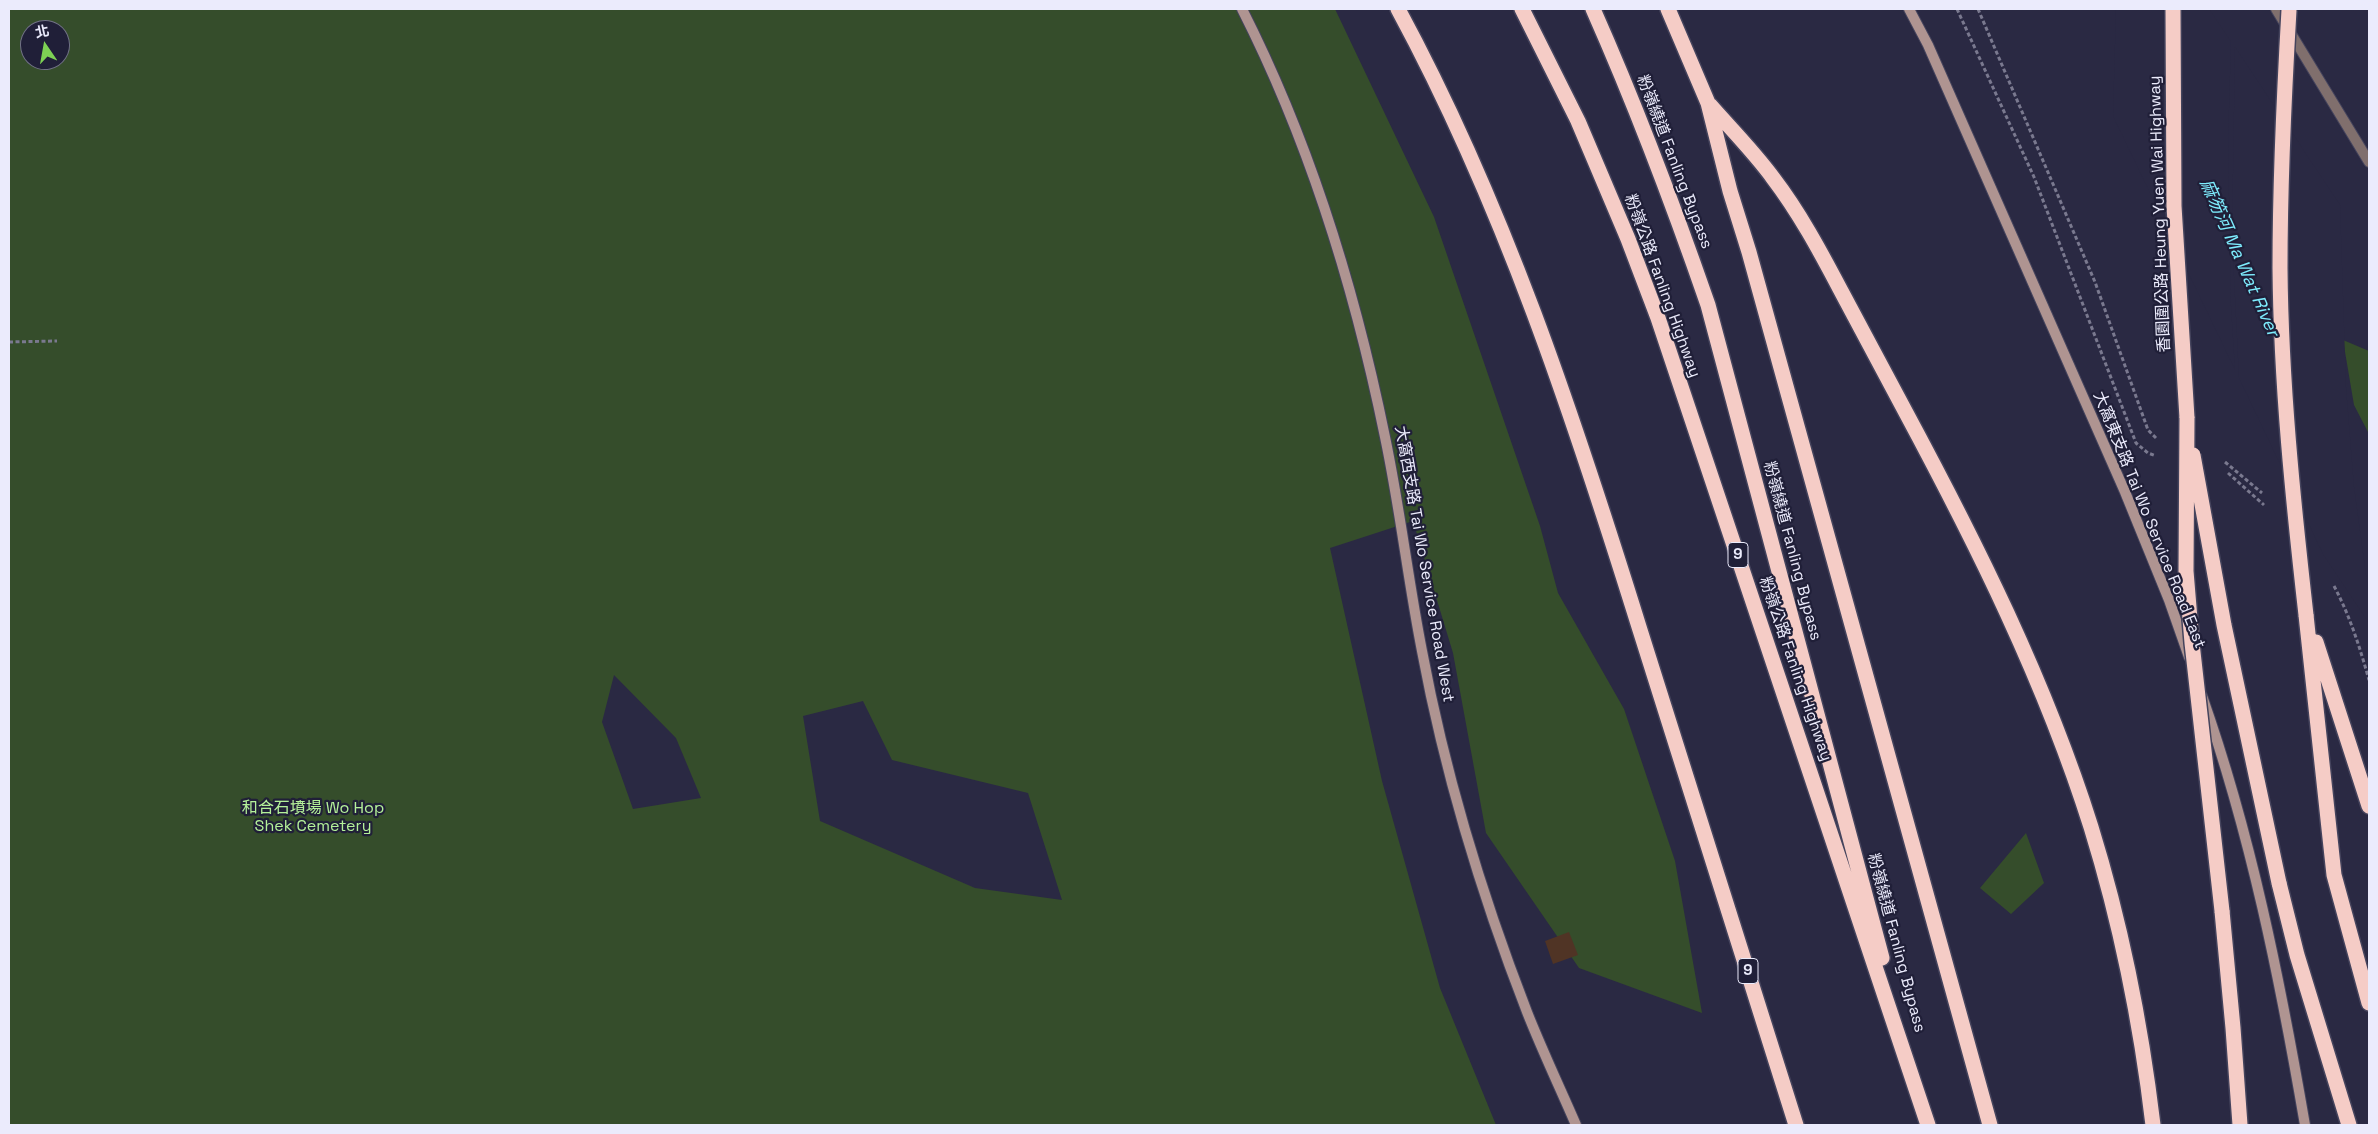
<!DOCTYPE html>
<meta charset="utf-8">
<style>
body{margin:0}
#map{position:relative;width:2378px;height:1134px;overflow:hidden;background:#2a2943;font-family:"Space Grotesk","Noto Sans TC",sans-serif}
canvas{display:block}
.frame{position:absolute;inset:0;border:10px solid #ebebfc;pointer-events:none}
.north{position:absolute;left:20px;top:20px;width:50px;height:50px;box-sizing:border-box;background:#201f38;border:1px solid #717186;border-radius:50%;rotate:348deg;font-size:14px;font-weight:700;line-height:20px;text-align:center;color:#ebebfc}
.north::after{content:'';display:block;margin:auto;width:18px;height:22px;background:#7dd154;clip-path:polygon(50% 0,100% 100%,50% 72%,0 100%)}
</style>
<div id="map">
<canvas width="2378" height="1134"></canvas>
<div class="frame"></div>
<div class="north">北</div>
</div>
<script>
const ctx = document.querySelector('canvas').getContext('2d');
ctx.lineJoin = 'round';
function paint(path, color) { ctx.fillStyle = color; ctx.fill(path, 'evenodd'); }
function stroke(path, color, width, dash) { ctx.strokeStyle = color; ctx.lineWidth = width; ctx.lineCap = dash ? 'butt' : 'round'; ctx.setLineDash(dash || []); ctx.stroke(path); }
function label(font, color, halo, rows, align = 'center') {
  ctx.font = font + ' "Space Grotesk","Noto Sans TC",sans-serif'; ctx.lineWidth = 4.5; ctx.setLineDash([]); ctx.textBaseline = 'middle'; ctx.strokeStyle = halo; ctx.fillStyle = color; for (const [text, x, y, turn = 0] of rows) {
    ctx.save(); ctx.translate(x, y); ctx.rotate((+turn || 0) * Math.PI / 180); ctx.textAlign = isNaN(turn) ? turn : align; if (halo) ctx.strokeText(text, 0, 0); ctx.fillText(text, 0, 0); ctx.restore();
  }
}
const green = new Path2D(`
 M 9,9 L 1335,9 L 1434,217 L 1540,526 L 1558,593 L 1624,709 L 1675,861 L 1702,1013 L 1579,968 L 1486,833 L 1453,653 L 1413,521 L 1330,548 L 1382,781 L 1440,988 L 1496,1125 L 9,1125 ZM 30,30 L 60,30 L 60,60 L 30,60 ZM 614,675 L 676,738 L 701,798 L 633,809 L 602,722 ZM 863,701 L 892,760 L 1028,793 L 1062,900 L 975,888 L 820,821 L 803,716 Z
 M 2343,340 L 2369,351 L 2369,434 L 2354,405 Z
 M 2026,833 L 2044,883 L 2011,914 L 1980,888 Z`);
const pier = new Path2D(`
 M 2116,9 L 2209,9 L 2231,42 L 2228,142 L 2231,306 L 2235,370 L 2113,116 Z
 M 2235,47 L 2340,205 L 2346,387 L 2354,487 L 2369,597 L 2369,623 L 2323,554 L 2239,378 L 2232,236 Z`);
const building = new Path2D(`
 M 1569,932 L 1578,955 L 1553,964 L 1545,941 Z`);
const path = new Path2D(`
 M 1957,9 L 2034,177 L 2136,443 L 2148,453 L 2156,456
 M 1978,9 L 2095,282 L 2148,430 L 2157,439
 M 9,342 L 57,341
 M 2225,462 L 2262,493
 M 2228,473 L 2264,505
 M 2334,586 C 2350,616 2360,648 2369,680`);
const street = new Path2D(`
 M 2276,9 L 2369,162`);
const secondary = new Path2D(`
 M 1242,9 C 1310,143 1355,290 1385,437 C 1400,508 1408,580 1422,651 C 1445,774 1482,896 1527,1012 C 1542,1050 1560,1088 1576,1125
 M 1909,9 L 1928,45 L 2125,492 L 2169,600 L 2189,657
 M 2202,696 C 2251,835 2280,980 2305,1125`);
const highway = new Path2D(`
 M 1398,9 C 1504,205 1574,418 1640,630 C 1692,795 1744,960 1796,1125
 M 1522,9 L 1578,121 L 1628,239 L 1658,318 L 1928,1125
 M 1593,9 C 1636,106 1673,204 1708,305 L 1882,958
 M 1668,9 L 1708,103 L 1730,191 L 1749,252 L 1990,1125
 M 2173,9 L 2174,206 L 2187,418
 M 1710,105 C 1731,129 1754,152 1773,178 C 1799,212 1820,251 1840,289 C 1861,329 1883,369 1904,409 C 1976,543 2045,681 2091,827 C 2121,924 2141,1024 2153,1125
 M 2306,615 L 2334,875 L 2369,1003
 M 2316,642 L 2369,806
 M 2279,883 L 2297,955 L 2349,1125
 M 2222,911 L 2233,1028 L 2240,1125`);
const highwayBridge = new Path2D(`
 M 2289,10 C 2284,96 2280,182 2280,268 C 2281,384 2293,500 2306,615
 M 2187,418 L 2186,571 L 2192,643 L 2222,911
 M 2193,455 L 2224,625 L 2279,883`);
const shields = [
 [1738,555,20],
 [1748,971,20]
];
const shieldNames = [
 ["9",1738,555],
 ["9",1748,971]
];
const streetNames = [
 ["粉嶺繞道 Fanling Bypass",1674,162,69],
 ["香園圍公路 Heung Yuen Wai Highway",2160,214,-92],
 ["粉嶺公路 Fanling Highway",1662,286,70],
 ["大窩東支路 Tai Wo Service Road East",2149,520,68],
 ["粉嶺繞道 Fanling Bypass",1792,551,75],
 ["大窩西支路 Tai Wo Service Road West",1424,564,80],
 ["粉嶺公路 Fanling Highway",1795,669,71],
 ["粉嶺繞道 Fanling Bypass",1896,943,75]
];
const parkNames = [
 ["和合石墳場 Wo Hop",313,809],
 ["Shek Cemetery",313,827]
];
const waterNames = [
 ["麻笏河 Ma Wat River",2239,258,66]
];
paint(green, '#354d2b');
paint(pier, '#2a2943');
paint(building, '#503425');
stroke(street, '#45445d', 12);
stroke(secondary, '#45445d', 12);
stroke(highway, '#45445d', 18);
stroke(path, '#7a798f', 3, [4, 2.5]);
stroke(street, '#806f6d', 10);
stroke(secondary, '#af9491', 10);
stroke(highway, '#f5ccc6', 15);
stroke(highwayBridge, '#45445d', 18, []);
stroke(highwayBridge, '#f5ccc6', 15);
for (const [x, y, w] of shields) { const box = new Path2D(); box.roundRect(x - w / 2, y - 12.5, w, 25, 4); ctx.fillStyle = '#201f38'; ctx.fill(box); stroke(box, '#ebebfc', 1); }
label('bold 15px', '#ebebfc', null, shieldNames);
label('16px', '#ebebfc', '#201f38', streetNames);
label('16px', '#b4f199', '#201f38', parkNames);
label('italic 18px', '#7eedfe', '#201f38', waterNames);
</script>
